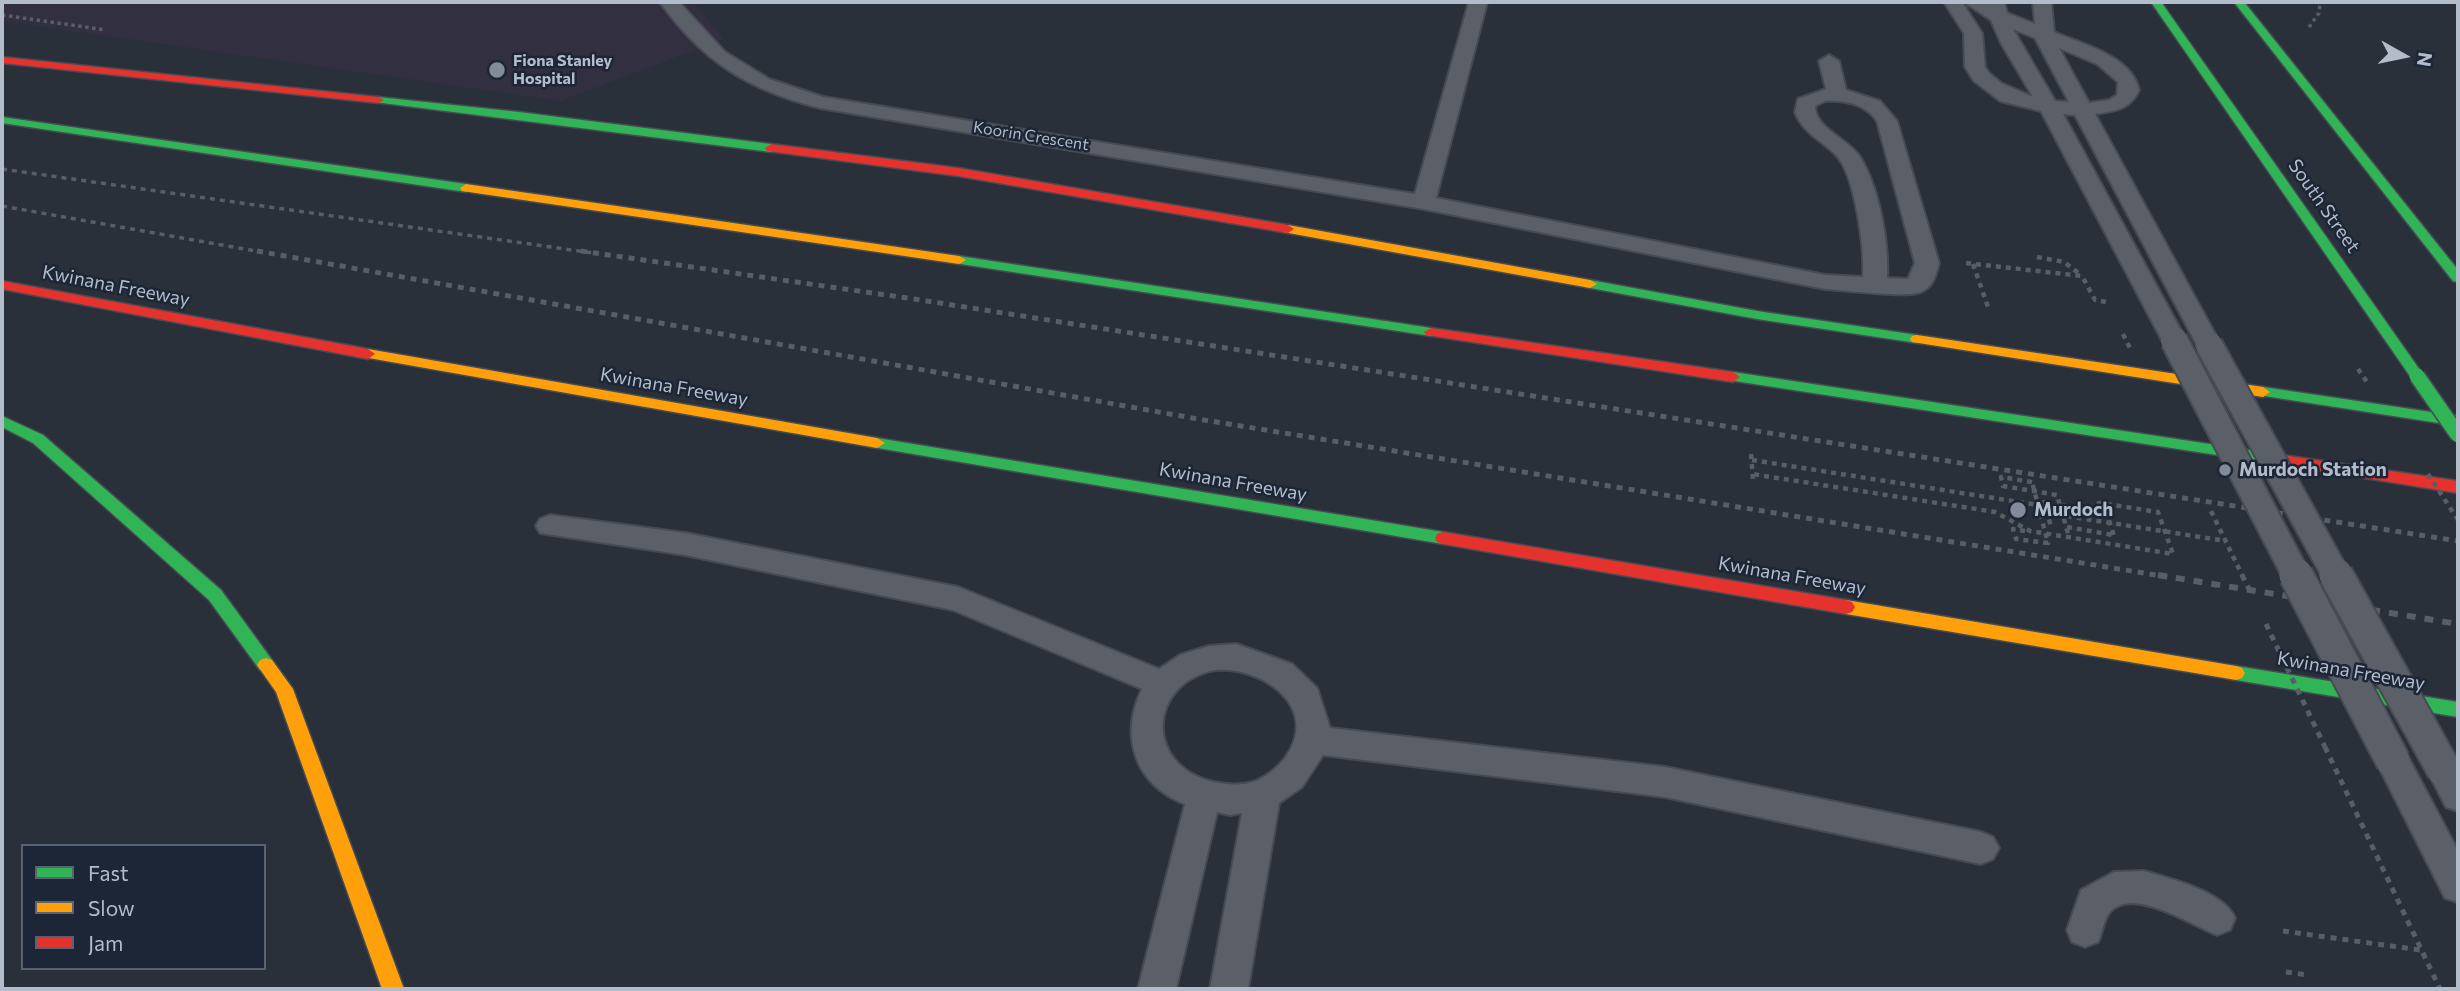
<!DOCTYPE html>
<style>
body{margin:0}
#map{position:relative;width:2460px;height:991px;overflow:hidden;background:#29303a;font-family:Commissioner,sans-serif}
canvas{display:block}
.frame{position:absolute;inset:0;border:4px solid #b3bccb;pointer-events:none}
.legend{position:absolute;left:21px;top:844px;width:245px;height:126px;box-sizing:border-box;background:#1c2636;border:2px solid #586272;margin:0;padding:9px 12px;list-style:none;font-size:21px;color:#b3bccb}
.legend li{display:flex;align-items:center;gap:14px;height:35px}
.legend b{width:35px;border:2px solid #586272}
.north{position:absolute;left:2369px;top:21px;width:70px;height:70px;-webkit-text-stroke:5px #1c2636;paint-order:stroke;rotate:99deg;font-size:19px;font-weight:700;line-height:28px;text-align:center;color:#b3bccb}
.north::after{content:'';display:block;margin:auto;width:24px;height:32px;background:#b3bccb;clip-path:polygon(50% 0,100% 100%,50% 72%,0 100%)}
</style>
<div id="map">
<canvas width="2460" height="991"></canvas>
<div class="frame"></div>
<ul class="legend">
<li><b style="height:9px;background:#30b455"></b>Fast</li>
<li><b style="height:9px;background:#ff9f0a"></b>Slow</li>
<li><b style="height:9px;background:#e5322d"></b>Jam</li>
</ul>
<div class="north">N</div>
</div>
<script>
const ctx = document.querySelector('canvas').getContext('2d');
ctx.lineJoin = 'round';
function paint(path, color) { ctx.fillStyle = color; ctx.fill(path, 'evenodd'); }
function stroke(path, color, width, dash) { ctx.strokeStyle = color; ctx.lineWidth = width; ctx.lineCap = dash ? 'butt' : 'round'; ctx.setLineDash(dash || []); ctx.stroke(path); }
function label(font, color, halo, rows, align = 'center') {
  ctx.font = font + ' Commissioner,sans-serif'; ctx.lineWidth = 5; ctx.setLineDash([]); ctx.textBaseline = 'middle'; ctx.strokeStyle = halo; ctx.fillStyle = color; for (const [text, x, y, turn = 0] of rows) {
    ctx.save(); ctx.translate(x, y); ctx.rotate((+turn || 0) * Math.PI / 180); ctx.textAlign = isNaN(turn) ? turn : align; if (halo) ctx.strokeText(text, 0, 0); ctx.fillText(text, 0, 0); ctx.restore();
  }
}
const medical = new Path2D(`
 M 2,2 L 693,2 L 724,39 L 561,101 L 2,21 Z`);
const pathFar2 = new Path2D(`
 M 2,15 L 106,30
 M 2309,27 L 2319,13 L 2320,3 L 2317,2`);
const pathFar1 = new Path2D(`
 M 2037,257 L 2064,262 L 2081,275
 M 1966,263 L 2082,276 L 2095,300 L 2106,302
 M 1973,264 L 1989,310
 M 1751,454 L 1753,479
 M 1752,460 L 2076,511 L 2100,503 L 2158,512 L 2173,554 L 2030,531 L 1995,512 L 1752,474
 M 2032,482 L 2001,477 L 2003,486 L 2057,495 L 2069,537
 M 2044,500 L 2051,527
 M 2062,505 L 2106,511
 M 2106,511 L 2114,536
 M 2047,513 L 2226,541
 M 2067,527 L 2113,535
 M 2025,531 L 2013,529 L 2016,539 L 2048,543 L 2032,482`);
const path = new Path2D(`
 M 2325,747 L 2440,989
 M 2283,931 L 2420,950
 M 2286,972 L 2308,975`);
const lane = new Path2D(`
 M 660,2 L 679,2 L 725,52 L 769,79 L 823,97 L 1415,194 L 1469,2 L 1487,2 L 1436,198 L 1825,275 L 1863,277 C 1865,249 1855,174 1836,155 C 1821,140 1803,133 1795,112 L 1798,99 L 1826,89 L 1819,61 L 1829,55 L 1839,61 L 1846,90 L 1880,101 L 1897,121 L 1939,263 C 1936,274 1934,285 1923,291 C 1911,299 1844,290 1825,289 L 1424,209 L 820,108 C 749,90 703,62 660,2 ZM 1825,101 C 1845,100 1865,104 1877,121 L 1915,263 L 1908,279 L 1887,278 C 1889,243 1879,187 1860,157 C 1848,138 1815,129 1815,106 Z
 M 1944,2 L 1962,2 L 1982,33 L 1985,67 L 1989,73 L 2001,83 L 2033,97 L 2001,43 L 1991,20 L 1964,2 L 2004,2 L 2007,13 L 2035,24 L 2033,2 L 2051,2 L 2054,32 C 2082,44 2132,56 2139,90 C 2130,110 2115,111 2095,114 L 2221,345 L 2218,351 L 2209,353 L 2200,351 L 2075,115 L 2063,114 L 2186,340 L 2183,346 L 2174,348 L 2165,346 L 2041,111 L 2000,101 L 1974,81 L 1965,67 L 1964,33 ZM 2013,29 L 2035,38 L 2069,102 L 2055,101 ZM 2059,48 L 2097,64 L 2118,82 L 2117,95 L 2109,100 L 2089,103 Z
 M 550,515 L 685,533 L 958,587 L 1159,669 L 1180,655 L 1209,646 L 1236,644 L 1247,648 L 1292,664 L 1317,688 L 1330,728 L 1665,767 L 1981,832 L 1993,837 L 1999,848 L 1993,859 L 1981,864 L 1665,797 L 1323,755 L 1302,787 L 1279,803 L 1248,989 L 1210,989 L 1242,813 L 1230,815 L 1217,812 L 1176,989 L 1138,989 L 1185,804 C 1135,785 1119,736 1142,689 L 953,610 L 685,555 L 540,533 L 536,526 L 540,519 ZM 1215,670 C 1263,666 1322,708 1285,758 C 1278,767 1267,776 1256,781 C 1242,786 1228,785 1214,782 C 1143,766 1148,683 1215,670 Z
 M 2393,747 L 2405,751 L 2458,851 L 2458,902 L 2445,898 L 2376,761 L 2381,751 Z
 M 2444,756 L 2456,760 L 2458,764 L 2458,811 L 2446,807 L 2427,770 L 2432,760 Z
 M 2144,871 C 2171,879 2223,891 2235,918 L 2230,930 L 2217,935 C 2193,926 2133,886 2110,912 C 2104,918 2102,934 2098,942 L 2085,947 L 2072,942 L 2067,930 L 2081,890 L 2114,872 Z`);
const fast = new Path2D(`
 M 2151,2 L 2161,2 L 2422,373 L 2424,376 L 2422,379 L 2412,379 Z
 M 2234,2 L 2244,2 L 2458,270 L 2458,282 L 2453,281 Z
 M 378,97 L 519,112 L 771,144 L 777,148 L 771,152 L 374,102 L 374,98 Z
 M 2,117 L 466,184 L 472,188 L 466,192 L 2,123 Z
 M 959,256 L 1431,328 L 1438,332 L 1431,336 L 954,263 L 954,257 Z
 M 1590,280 L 1757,311 L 1917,335 L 1924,339 L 1917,343 L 1757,319 L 1585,287 L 1585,281 Z
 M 1733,372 L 2289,456 L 2297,461 L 2289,466 L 1728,380 L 1726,377 L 1728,374 Z
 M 2263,387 L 2458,416 L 2458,426 L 2258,395 L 2256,392 L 2258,389 Z
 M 2,416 L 43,435 L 221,590 L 272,660 L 275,665 L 272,670 L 266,672 L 260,670 L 209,600 L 33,443 L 2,427 Z
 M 877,438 L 1443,532 L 1449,534 L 1451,538 L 1449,542 L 1443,544 L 872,447 L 869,443 L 872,439 Z
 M 2236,666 L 2458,702 L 2458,717 L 2236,680 L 2230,678 L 2227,673 L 2230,668 Z`);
const slow = new Path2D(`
 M 466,184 L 959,256 L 966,260 L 959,264 L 462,191 L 460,188 Z
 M 1288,225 L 1590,280 L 1597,284 L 1590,288 L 1283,232 L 1282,229 Z
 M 1917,335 L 2263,387 L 2270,392 L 2263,397 L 1912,342 L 1910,339 L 1912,336 Z
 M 368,349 L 877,438 L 885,443 L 877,448 L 363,357 L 361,354 L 363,351 Z
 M 1846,600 L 2236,666 L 2242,668 L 2245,673 L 2242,678 L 2236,680 L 1846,614 L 1840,612 L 1837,607 L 1840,602 Z
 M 266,658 L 272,660 L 293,689 L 404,989 L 382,989 L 276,692 L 257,665 L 260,660 Z`);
const jam = new Path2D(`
 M 2,57 L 378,97 L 384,100 L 378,103 L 2,63 Z
 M 771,144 L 958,168 L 1288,225 L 1294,229 L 1288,233 L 958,176 L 767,151 L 765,148 Z
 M 2,281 L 368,349 L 375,354 L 368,359 L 2,289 Z
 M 1431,328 L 1733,372 L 1740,377 L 1733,382 L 1426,335 L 1424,332 Z
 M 2289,456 L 2458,481 L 2458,493 L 2284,465 L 2281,461 Z
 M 1443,532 L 1846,600 L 1852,602 L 1855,607 L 1852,612 L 1846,614 L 1443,544 L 1437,542 L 1435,538 L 1437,534 Z`);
const railFar2 = new Path2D(`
 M 2,169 L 593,253
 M 2,206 L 267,253`);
const railFar1 = new Path2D(`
 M 257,251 L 1198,419 L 2168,577
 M 581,251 L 914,299 L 2458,541`);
const rail = new Path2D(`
 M 2158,575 L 2458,624`);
const pathBridgeFar1 = new Path2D(`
 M 2123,334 L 2131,350
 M 2358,369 L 2369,385
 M 2428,474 L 2458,520
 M 2211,511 L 2243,577`);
const pathBridge = new Path2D(`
 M 2242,575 L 2250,591
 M 2266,624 L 2325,747`);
const laneBridgeFar1 = new Path2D(`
 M 2174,340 L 2297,577
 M 2209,345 L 2337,577`);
const laneBridge = new Path2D(`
 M 2296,575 L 2393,761
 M 2336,575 L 2444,770`);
const fastBridge = new Path2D(`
 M 2417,376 L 2458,435`);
const markers = [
 [497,70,9,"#838b98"],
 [2225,470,7,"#838b98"],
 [2018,510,9,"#838b98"]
];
const farPoinames = [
 ["Fiona Stanley",513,61],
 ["Hospital",513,79]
];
const farStreetnames = [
 ["Koorin Crescent",1031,136,9]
];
const streetNames = [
 ["South Street",2324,206,55],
 ["Kwinana Freeway",116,286,11],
 ["Kwinana Freeway",674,387,10],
 ["Kwinana Freeway",1233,482,10],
 ["Kwinana Freeway",1792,576,10],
 ["Kwinana Freeway",2351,671,10]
];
const poiNames = [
 ["Murdoch Station",2239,470],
 ["Murdoch",2034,510]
];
paint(medical, '#312f40');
stroke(lane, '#464b53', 4);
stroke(fast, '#464c55', 3);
stroke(slow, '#464c55', 3);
stroke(jam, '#464c55', 3);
stroke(pathFar2, '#585e65', 3.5, [3.5, 3.5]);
stroke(pathFar1, '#585e65', 4.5, [5, 5]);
stroke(path, '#585e65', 5, [6, 6]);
paint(lane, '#5a5f68');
paint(fast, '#30b455');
paint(slow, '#ff9f0a');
paint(jam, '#e5322d');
stroke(railFar2, '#585d66', 3.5, [5, 5]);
stroke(railFar1, '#585d66', 5, [6, 6]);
stroke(rail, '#585d66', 6, [9, 9]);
stroke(laneBridgeFar1, '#464b53', 30, []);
stroke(laneBridge, '#464b53', 37, []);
stroke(fastBridge, '#464c55', 18, []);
stroke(pathBridgeFar1, '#585e65', 4.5, [5, 5]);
stroke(pathBridge, '#585e65', 5, [6, 6]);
stroke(laneBridgeFar1, '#5a5f68', 26);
stroke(laneBridge, '#5a5f68', 33);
stroke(fastBridge, '#30b455', 15);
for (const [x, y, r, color] of markers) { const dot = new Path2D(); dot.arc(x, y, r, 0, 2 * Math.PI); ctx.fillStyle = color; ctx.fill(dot); stroke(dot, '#1c2636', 2.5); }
label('bold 16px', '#b3bccb', '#1c2636', farPoinames, 'left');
label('16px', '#b3bccb', '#1c2636', farStreetnames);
label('19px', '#b3bccb', '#1c2636', streetNames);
label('bold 19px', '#b3bccb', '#1c2636', poiNames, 'left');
</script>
